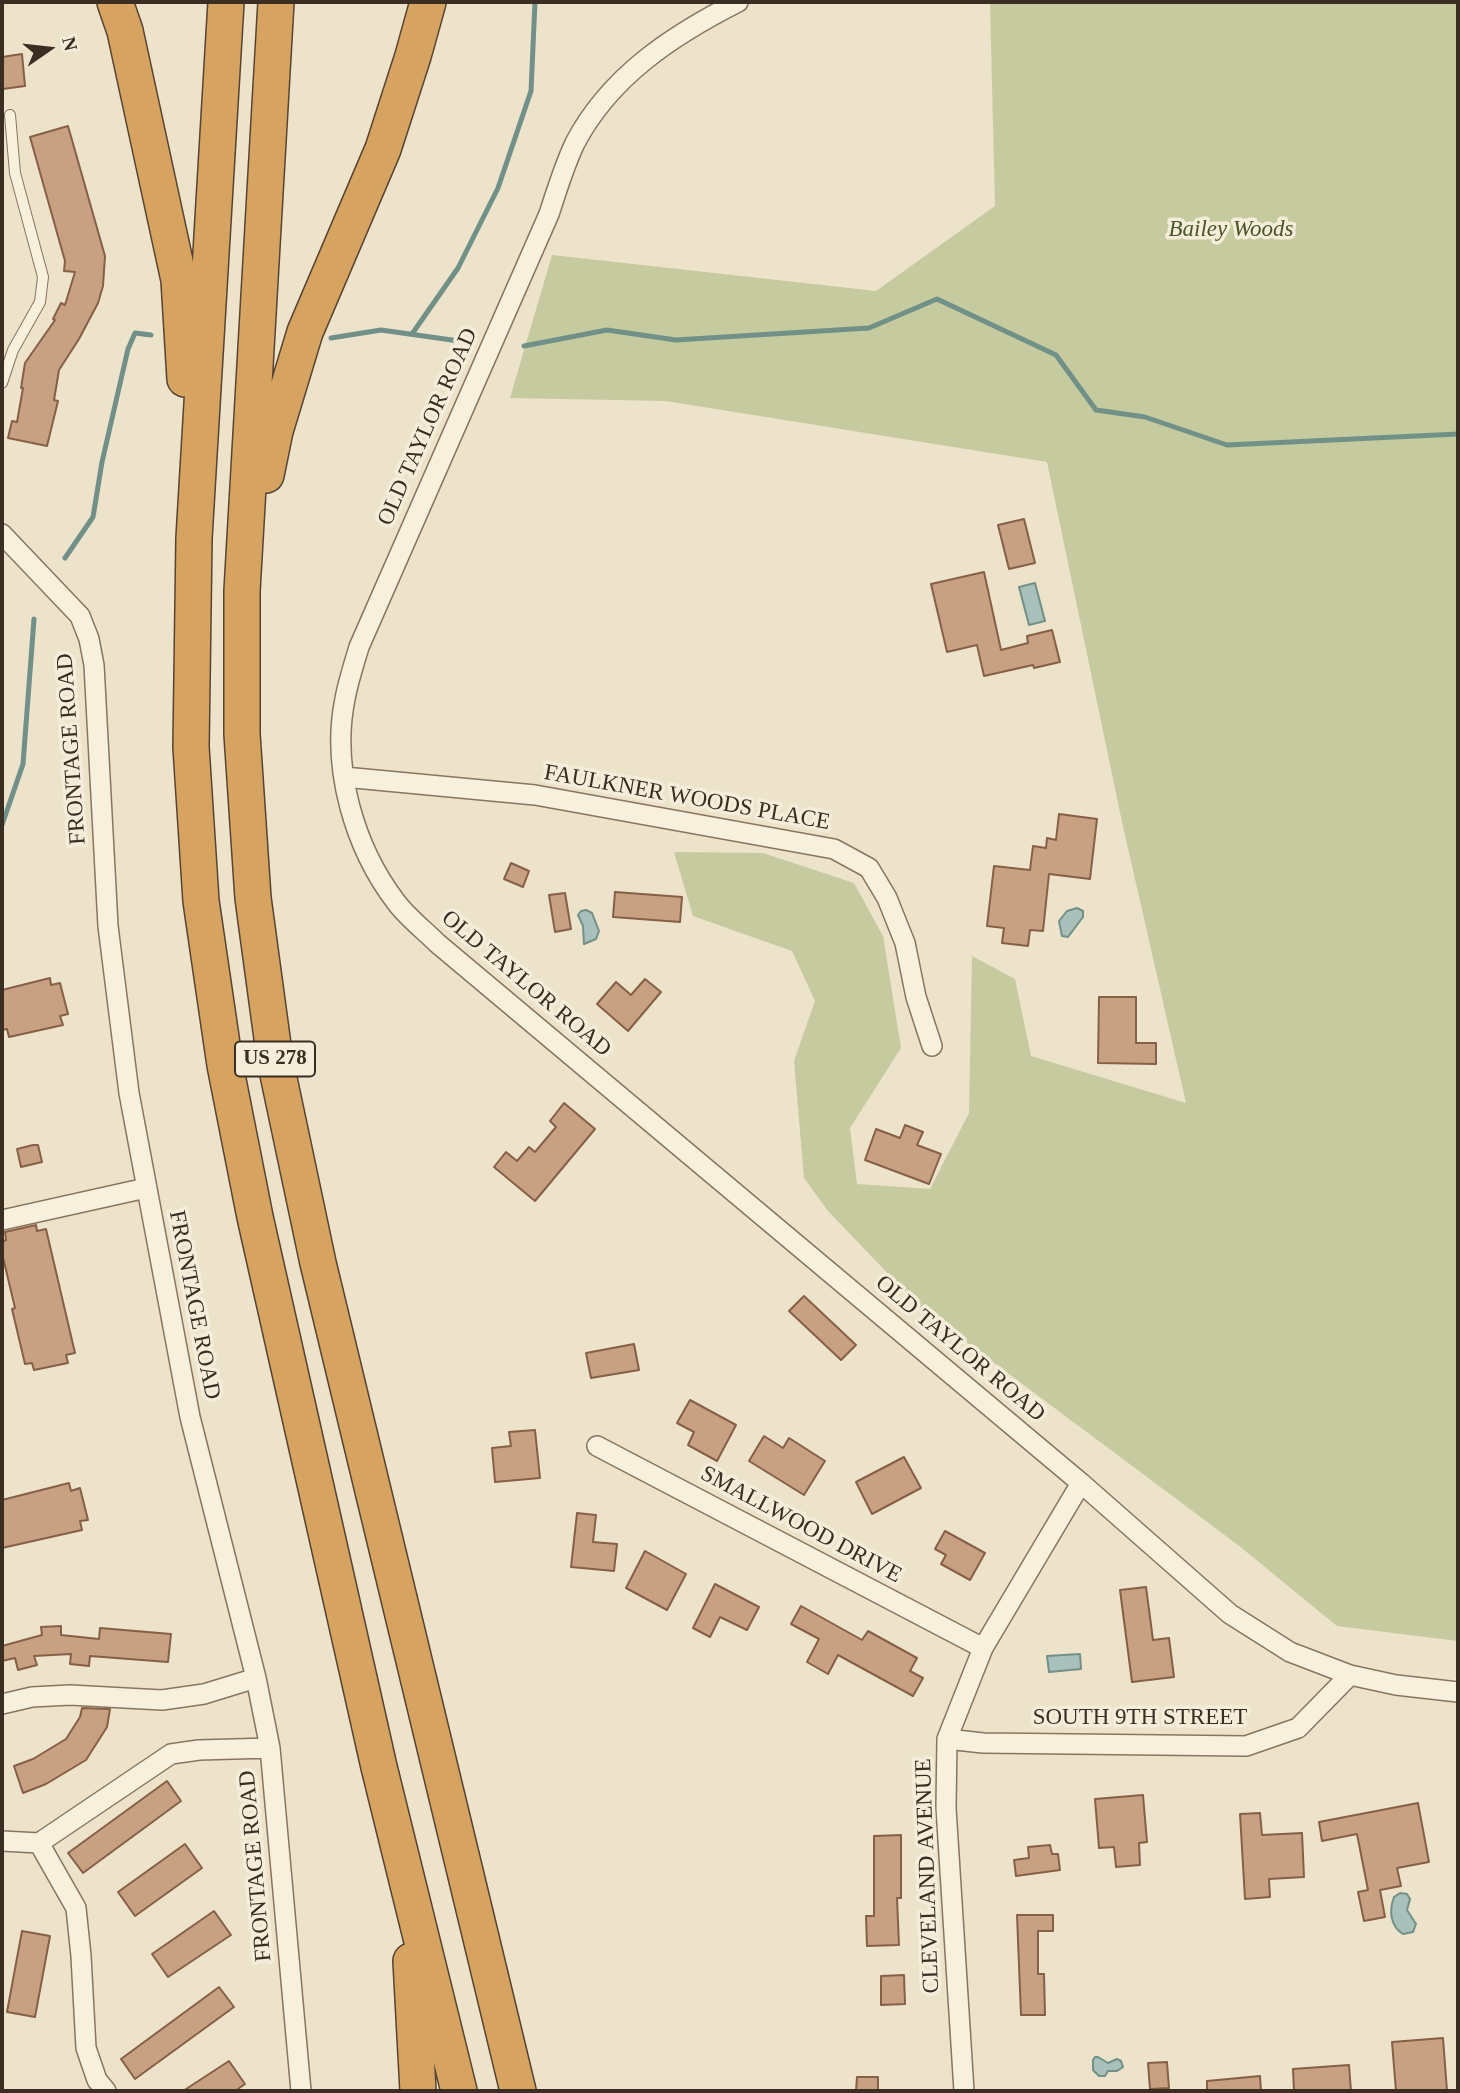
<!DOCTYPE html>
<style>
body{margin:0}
#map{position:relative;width:1460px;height:2093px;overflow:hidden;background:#ede2ca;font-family:Georgia,serif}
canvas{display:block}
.frame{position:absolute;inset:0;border:4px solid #3a2d21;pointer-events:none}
.north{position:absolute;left:14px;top:14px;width:70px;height:70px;-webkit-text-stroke:5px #f4edd9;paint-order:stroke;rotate:76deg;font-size:19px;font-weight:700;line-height:28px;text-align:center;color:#3a2d21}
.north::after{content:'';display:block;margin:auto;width:24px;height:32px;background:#3a2d21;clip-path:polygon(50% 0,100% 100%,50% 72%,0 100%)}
</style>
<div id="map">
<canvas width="1460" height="2093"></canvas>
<div class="frame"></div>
<div class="north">N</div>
</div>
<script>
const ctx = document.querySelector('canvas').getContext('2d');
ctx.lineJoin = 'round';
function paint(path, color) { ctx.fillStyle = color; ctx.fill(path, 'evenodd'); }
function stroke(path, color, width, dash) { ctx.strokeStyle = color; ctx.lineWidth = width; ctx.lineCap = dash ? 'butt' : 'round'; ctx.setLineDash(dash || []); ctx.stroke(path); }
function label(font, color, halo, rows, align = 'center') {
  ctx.font = font + ' Georgia,serif'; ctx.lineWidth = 7; ctx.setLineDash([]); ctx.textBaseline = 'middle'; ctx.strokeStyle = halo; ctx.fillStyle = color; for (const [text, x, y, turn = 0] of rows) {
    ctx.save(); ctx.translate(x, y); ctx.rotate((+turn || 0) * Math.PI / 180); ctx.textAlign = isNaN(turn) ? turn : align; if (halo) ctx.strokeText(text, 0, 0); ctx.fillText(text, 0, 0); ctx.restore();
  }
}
const green = new Path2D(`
 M 990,2 L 1458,2 L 1458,1641 L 1337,1626 L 1238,1545 L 922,1309 L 828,1211 L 804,1178 L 794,1061 L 815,1001 L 792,951 L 693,916 L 674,852 L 763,853 L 854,883 L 883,936 L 901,1048 L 850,1128 L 857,1184 L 930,1189 L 969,1113 L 972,956 L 1015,979 L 1031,1056 L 1186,1103 L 1122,822 L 1047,462 L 666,401 L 510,398 L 552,255 L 876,291 L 995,206 Z`);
const water = new Path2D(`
 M 1035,583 L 1045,621 L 1029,625 L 1019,587 Z
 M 1077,908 L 1083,911 L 1083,917 L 1068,937 L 1062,936 L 1059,921 L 1067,911 Z
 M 586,910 L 592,913 L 599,931 L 596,939 L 584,944 L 583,926 L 578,915 L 581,911 Z
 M 1080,1654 L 1081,1669 L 1049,1672 L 1047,1656 Z
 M 1400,1893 L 1407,1894 L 1410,1899 L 1407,1910 L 1416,1924 L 1413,1932 L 1403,1934 C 1390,1926 1389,1910 1394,1897 Z
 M 1095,2057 L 1098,2057 L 1108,2063 L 1117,2059 L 1121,2061 L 1123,2067 L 1117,2071 L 1108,2071 L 1105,2076 L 1099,2076 L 1093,2070 L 1093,2060 Z`);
const stream = new Path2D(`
 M 412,334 L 458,268 L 498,188 L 531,91 L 535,2
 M 331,338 L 381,330 L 459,341
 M 524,346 L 607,330 L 676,340 L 869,328 L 937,299 L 1056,355 L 1096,410 L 1145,417 L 1227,445 L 1458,434
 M 65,558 L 93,517 L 102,462 L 128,349 L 135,333 L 151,335
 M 2,825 L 23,764 L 34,619`);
const building = new Path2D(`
 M 22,54 L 25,86 L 3,89 L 2,57 Z
 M 68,126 L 105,256 L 103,286 L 98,303 L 79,339 L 59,370 L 54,400 L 58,401 L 47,446 L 8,438 L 12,421 L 17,422 L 23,388 L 21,388 L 25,363 L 55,320 L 53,319 L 61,303 L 65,305 L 75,272 L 64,271 L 65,261 L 30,137 Z
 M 1024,519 L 1035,563 L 1009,569 L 998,525 Z
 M 984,572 L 1001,650 L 1028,643 L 1027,636 L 1052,630 L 1060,662 L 1034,668 L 1033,665 L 984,676 L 977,645 L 947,652 L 931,584 Z
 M 1059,814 L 1097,819 L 1090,879 L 1049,874 L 1043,931 L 1030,930 L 1028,946 L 1002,943 L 1004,928 L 987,926 L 994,866 L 1030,870 L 1033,846 L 1046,848 L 1047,838 L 1056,840 Z
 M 511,863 L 529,871 L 523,887 L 504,879 Z
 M 615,892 L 682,897 L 680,922 L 613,917 Z
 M 565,893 L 571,929 L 555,932 L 549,895 Z
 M 50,978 L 51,985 L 60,983 L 68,1014 L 60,1016 L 63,1025 L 9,1037 L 7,1029 L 2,1030 L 2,990 Z
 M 645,979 L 661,992 L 628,1031 L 597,1004 L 616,982 L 631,995 Z
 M 1099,997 L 1136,997 L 1136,1043 L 1156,1043 L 1156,1064 L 1098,1063 Z
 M 564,1103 L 595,1129 L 535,1201 L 494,1167 L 506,1152 L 517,1161 L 529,1147 L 535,1152 L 556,1127 L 550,1121 Z
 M 905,1125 L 923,1132 L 917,1145 L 941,1154 L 929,1184 L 865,1160 L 876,1129 L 900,1138 Z
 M 33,1145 L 38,1145 L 42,1162 L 21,1167 L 17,1149 Z
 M 36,1225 L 37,1231 L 46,1229 L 75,1353 L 66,1355 L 68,1363 L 34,1370 L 32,1363 L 25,1364 L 12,1309 L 15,1308 L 2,1253 L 2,1242 L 6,1240 L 5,1232 Z
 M 804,1296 L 856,1345 L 841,1360 L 789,1311 Z
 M 634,1344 L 639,1370 L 591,1378 L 586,1353 Z
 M 690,1400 L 736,1425 L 717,1461 L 688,1445 L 694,1432 L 677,1423 Z
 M 535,1430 L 540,1478 L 495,1482 L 492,1448 L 511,1446 L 509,1432 Z
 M 764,1436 L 783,1448 L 789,1438 L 825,1461 L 804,1495 L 749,1461 Z
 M 904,1457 L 921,1488 L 872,1514 L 856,1482 Z
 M 69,1483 L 71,1491 L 80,1488 L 88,1520 L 80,1521 L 82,1530 L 2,1548 L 2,1500 Z
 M 577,1513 L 596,1515 L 593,1542 L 617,1544 L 614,1571 L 571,1567 Z
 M 945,1531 L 985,1553 L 970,1580 L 941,1564 L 946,1555 L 935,1549 Z
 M 645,1551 L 686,1574 L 667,1610 L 626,1588 Z
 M 715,1584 L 759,1607 L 747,1630 L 720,1617 L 710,1637 L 693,1628 Z
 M 1146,1587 L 1153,1640 L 1169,1638 L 1174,1677 L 1132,1682 L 1120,1590 Z
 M 801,1606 L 862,1640 L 868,1631 L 917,1658 L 910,1671 L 923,1678 L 913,1696 L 838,1655 L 828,1674 L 807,1662 L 819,1639 L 791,1624 Z
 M 61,1626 L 61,1635 L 99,1639 L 100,1628 L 171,1634 L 168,1662 L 90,1656 L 89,1666 L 70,1664 L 71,1654 L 34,1656 L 37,1665 L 18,1670 L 15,1658 L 2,1661 L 2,1646 L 42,1635 L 41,1627 Z
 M 82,1708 L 110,1709 L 107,1727 L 86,1760 L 46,1784 L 23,1793 L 14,1766 L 33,1759 L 66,1739 L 80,1717 Z
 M 167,1781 L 181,1801 L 83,1873 L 68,1853 Z
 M 1143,1795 L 1147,1842 L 1139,1843 L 1140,1865 L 1116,1867 L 1114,1847 L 1099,1848 L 1095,1799 Z
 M 1418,1803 L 1429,1862 L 1397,1868 L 1401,1886 L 1380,1890 L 1385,1917 L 1364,1921 L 1358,1892 L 1368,1890 L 1357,1834 L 1322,1841 L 1319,1822 Z
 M 1260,1813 L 1262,1835 L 1302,1833 L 1304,1877 L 1269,1879 L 1270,1897 L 1245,1899 L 1240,1814 Z
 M 901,1835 L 901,1898 L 897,1898 L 899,1945 L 867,1946 L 866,1916 L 874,1916 L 874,1836 Z
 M 185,1844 L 202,1868 L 135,1916 L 118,1892 Z
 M 1050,1845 L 1052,1854 L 1058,1854 L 1060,1870 L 1016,1876 L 1014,1860 L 1029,1858 L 1028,1847 Z
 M 214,1911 L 231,1935 L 168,1977 L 152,1954 Z
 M 1017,1915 L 1053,1915 L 1053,1931 L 1038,1931 L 1038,1974 L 1044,1974 L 1045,2015 L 1021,2015 Z
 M 22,1931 L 50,1936 L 35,2017 L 7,2012 Z
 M 904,1975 L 905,2004 L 881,2005 L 881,1976 Z
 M 219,1987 L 234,2007 L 135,2079 L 121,2059 Z
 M 1443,2038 L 1447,2091 L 1396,2091 L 1392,2042 Z
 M 229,2061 L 245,2084 L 235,2091 L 183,2091 Z
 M 1167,2062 L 1169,2088 L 1150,2089 L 1148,2063 Z
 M 1349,2065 L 1351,2091 L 1294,2091 L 1293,2069 Z
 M 1260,2076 L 1261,2091 L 1207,2091 L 1207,2081 Z
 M 857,2077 L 878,2077 L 878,2091 L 856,2091 Z`);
const lane = new Path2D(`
 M 2,383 L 13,350 L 40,302 L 43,277 L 15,173 L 10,115`);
const street = new Path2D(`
 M 738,2 C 673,35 610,76 575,143 C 564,166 557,190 549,214 L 359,647 C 354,664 348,682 345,699 C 331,767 354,847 396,902 C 407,917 424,930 437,943 L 1081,1483 L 1230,1614 L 1290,1652 L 1350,1675 L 1396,1685 L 1458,1692
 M 2,534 L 80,616 L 89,639 L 94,665 L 108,926 L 129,1093 L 190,1417 L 256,1678 L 270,1748 L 301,2091
 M 344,777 L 535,795 L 834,849 L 869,868 L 887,898 L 905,943 L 916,997 L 932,1046
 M 2,1220 L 146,1188
 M 597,1446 L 983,1648
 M 2,1704 L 32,1697 L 70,1695 L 162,1700 L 204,1694 L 256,1678
 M 947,1739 L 983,1743 L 1246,1746 L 1298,1728 L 1350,1675
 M 2,1841 L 39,1843 L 171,1754 L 199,1750 L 270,1748
 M 39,1843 L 76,1908 L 81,1956 L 86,2048 L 97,2080 L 106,2091
 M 964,2091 L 946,1808 L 947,1739 L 983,1648 L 1081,1483`);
const highway = new Path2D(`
 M 115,2 L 125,31 L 179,280 L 185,379
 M 226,2 L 194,538 L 191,747 L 201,901 L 225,1065 L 255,1217 L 379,1767 L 459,2091
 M 276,2 L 242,591 L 242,734 L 253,898 L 275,1060 L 318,1263 L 518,2091
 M 266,475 L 275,431 L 305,332 L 383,149 L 413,56 L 428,2
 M 411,1961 L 418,2091`);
const shields = [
 [275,1059,80]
];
const shieldNames = [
 ["US 278",275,1059]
];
const parkNames = [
 ["Bailey Woods",1231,230]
];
const streetNames = [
 ["OLD TAYLOR ROAD",428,427,-66],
 ["FRONTAGE ROAD",72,749,-94],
 ["FAULKNER WOODS PLACE",687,798,10],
 ["OLD TAYLOR ROAD",526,984,40],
 ["FRONTAGE ROAD",194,1305,79],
 ["OLD TAYLOR ROAD",960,1349,40],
 ["SMALLWOOD DRIVE",801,1525,28],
 ["SOUTH 9TH STREET",1140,1718],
 ["FRONTAGE ROAD",256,1866,-95],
 ["CLEVELAND AVENUE",928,1876,-92]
];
paint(green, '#c5cb9e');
paint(water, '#aac1bb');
stroke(water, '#719088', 2);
stroke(stream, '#719088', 5);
paint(building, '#c8a082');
stroke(building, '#866046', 2);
stroke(lane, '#88755f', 12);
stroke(street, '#88755f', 22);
stroke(highway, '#574432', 38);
stroke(lane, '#f7f0dd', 10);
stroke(street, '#f7f0dd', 19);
stroke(highway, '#d6a360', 35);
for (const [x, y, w] of shields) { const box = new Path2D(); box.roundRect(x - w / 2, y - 17.5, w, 35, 5); ctx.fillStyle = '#f4edd9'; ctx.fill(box); stroke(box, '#3a2d21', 2); }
label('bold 21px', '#3a2d21', null, shieldNames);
label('italic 23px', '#4a5529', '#f4edd9', parkNames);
label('23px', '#3a2d21', '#f4edd9', streetNames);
</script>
